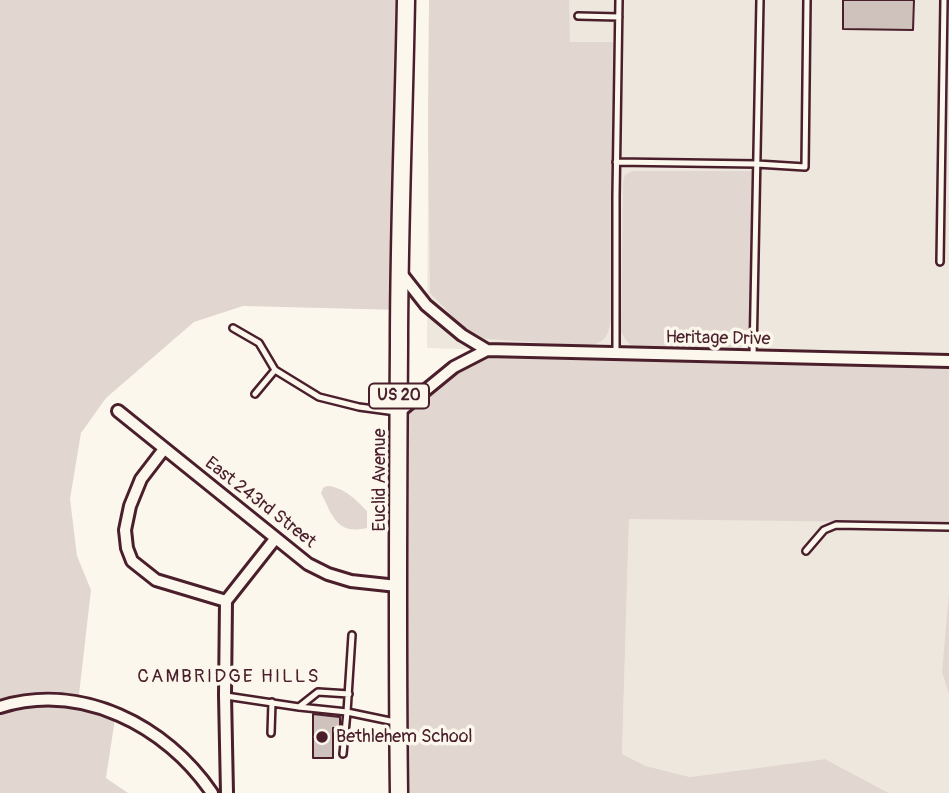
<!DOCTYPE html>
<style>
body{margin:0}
canvas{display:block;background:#fbf7ec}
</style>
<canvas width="949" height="793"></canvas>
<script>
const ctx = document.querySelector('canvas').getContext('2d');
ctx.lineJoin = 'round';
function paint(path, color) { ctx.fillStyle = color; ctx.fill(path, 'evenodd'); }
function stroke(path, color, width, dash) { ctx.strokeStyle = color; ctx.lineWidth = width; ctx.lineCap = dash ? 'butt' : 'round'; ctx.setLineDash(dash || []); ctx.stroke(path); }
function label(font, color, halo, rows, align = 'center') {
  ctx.font = font + ' Pangolin,sans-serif'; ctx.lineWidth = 7; ctx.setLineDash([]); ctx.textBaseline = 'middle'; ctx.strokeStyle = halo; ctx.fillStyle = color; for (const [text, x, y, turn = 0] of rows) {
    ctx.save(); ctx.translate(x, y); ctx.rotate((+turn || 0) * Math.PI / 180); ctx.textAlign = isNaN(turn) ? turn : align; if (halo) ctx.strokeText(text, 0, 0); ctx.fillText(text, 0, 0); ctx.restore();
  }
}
const built = new Path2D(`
 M 429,0 L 949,0 L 949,363 L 427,348 Z
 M 629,518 L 949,523 L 949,793 L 889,793 L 825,759 L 690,777 L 646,766 L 622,754 Z`);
const green = new Path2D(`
 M 0,0 L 406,0 L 400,310 L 243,306 L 194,322 L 106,398 L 81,433 L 70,499 L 77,556 L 91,590 L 78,703 L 116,712 L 106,778 L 128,793 L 0,793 Z
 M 429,0 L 569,0 L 570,42 L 613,42 L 611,318 C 608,339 604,344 583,346 L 477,338 L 460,324 L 430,293 L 428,128 Z
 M 632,171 L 752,171 L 750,336 L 740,348 L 731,350 L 641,348 C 630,346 626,342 621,332 L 623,182 L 625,175 Z
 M 487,350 L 949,361 L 949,523 L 629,519 L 622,754 L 646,766 L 690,777 L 825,759 L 889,793 L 399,793 L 399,412 Z
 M 327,486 C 344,487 355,499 367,511 L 367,528 C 336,535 333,516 321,493 L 323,488 Z
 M 949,593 L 949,694 L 942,672 Z`);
const building = new Path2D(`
 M 843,0 L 914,0 L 913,30 L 843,29 Z
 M 313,714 L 340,717 L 340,728 L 333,728 L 333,758 L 313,758 Z`);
const lane = new Path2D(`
 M 578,16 L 619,17
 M 616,162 L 757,164 L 805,167 L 807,0
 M 940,262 L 944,0
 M 233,328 L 259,343 L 275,370 L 319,397 L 359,407 L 396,412
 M 616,354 L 616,196 L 619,0
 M 753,357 L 760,0
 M 255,394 L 275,370
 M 806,551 L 824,530 L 836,525 L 949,527
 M 352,635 L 347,712 L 395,722
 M 226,696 L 299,707 L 347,712 L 343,754
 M 299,707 L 318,692 L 349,694
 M 271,733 L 272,702`);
const street = new Path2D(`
 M 400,272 L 426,305 L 462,335 L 487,350 L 949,361
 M 118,411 L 308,564 L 328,574 L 351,581 L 397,586
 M 399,412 L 454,367 L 487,350
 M 164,449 L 141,479 L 130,506 L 125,530 L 127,548 L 132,561 L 156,580 L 226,601
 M 0,707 C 81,682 166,725 212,793
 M 227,793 L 225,695 L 226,601 L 275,539`);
const primary = new Path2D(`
 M 399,793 C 397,643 398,493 399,344 C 399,229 404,114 406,0`);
const markers = [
 [322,737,7,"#4a1f2b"]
];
const shields = [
 [399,396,60]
];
const shieldNames = [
 ["US 20",399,396]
];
const streetNames = [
 ["Heritage Drive",718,339,1],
 ["Euclid Avenue",380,480,-90],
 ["East 243rd Street",260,503,38]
];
const poiNames = [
 ["Bethlehem School",336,737]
];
const neighbourhoodNames = [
 ["CAMBRIDGE HILLS",229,677]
];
paint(built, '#eee7de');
paint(green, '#e2d7d0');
paint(building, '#cfc2bc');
stroke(building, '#4a1f2b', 2);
stroke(lane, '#4a1f2b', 10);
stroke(street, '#4a1f2b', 16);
stroke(primary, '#4a1f2b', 21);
stroke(lane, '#fbf7ec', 5);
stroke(street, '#fbf7ec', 10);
stroke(primary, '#fbf7ec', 16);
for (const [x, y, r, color] of markers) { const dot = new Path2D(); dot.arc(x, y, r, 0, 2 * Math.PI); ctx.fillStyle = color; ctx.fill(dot); stroke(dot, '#fbf7ec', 2.5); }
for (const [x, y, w] of shields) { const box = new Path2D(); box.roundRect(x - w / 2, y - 12.5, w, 25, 5); ctx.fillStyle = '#fbf7ec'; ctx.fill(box); stroke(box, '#4a1f2b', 2); }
label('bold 16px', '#4a1f2b', null, shieldNames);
label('18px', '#4a1f2b', '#fbf7ec', streetNames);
label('18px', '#4a1f2b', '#fbf7ec', poiNames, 'left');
ctx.letterSpacing = '2px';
label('19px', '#4a1f2b', '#fbf7ec', neighbourhoodNames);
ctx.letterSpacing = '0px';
</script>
